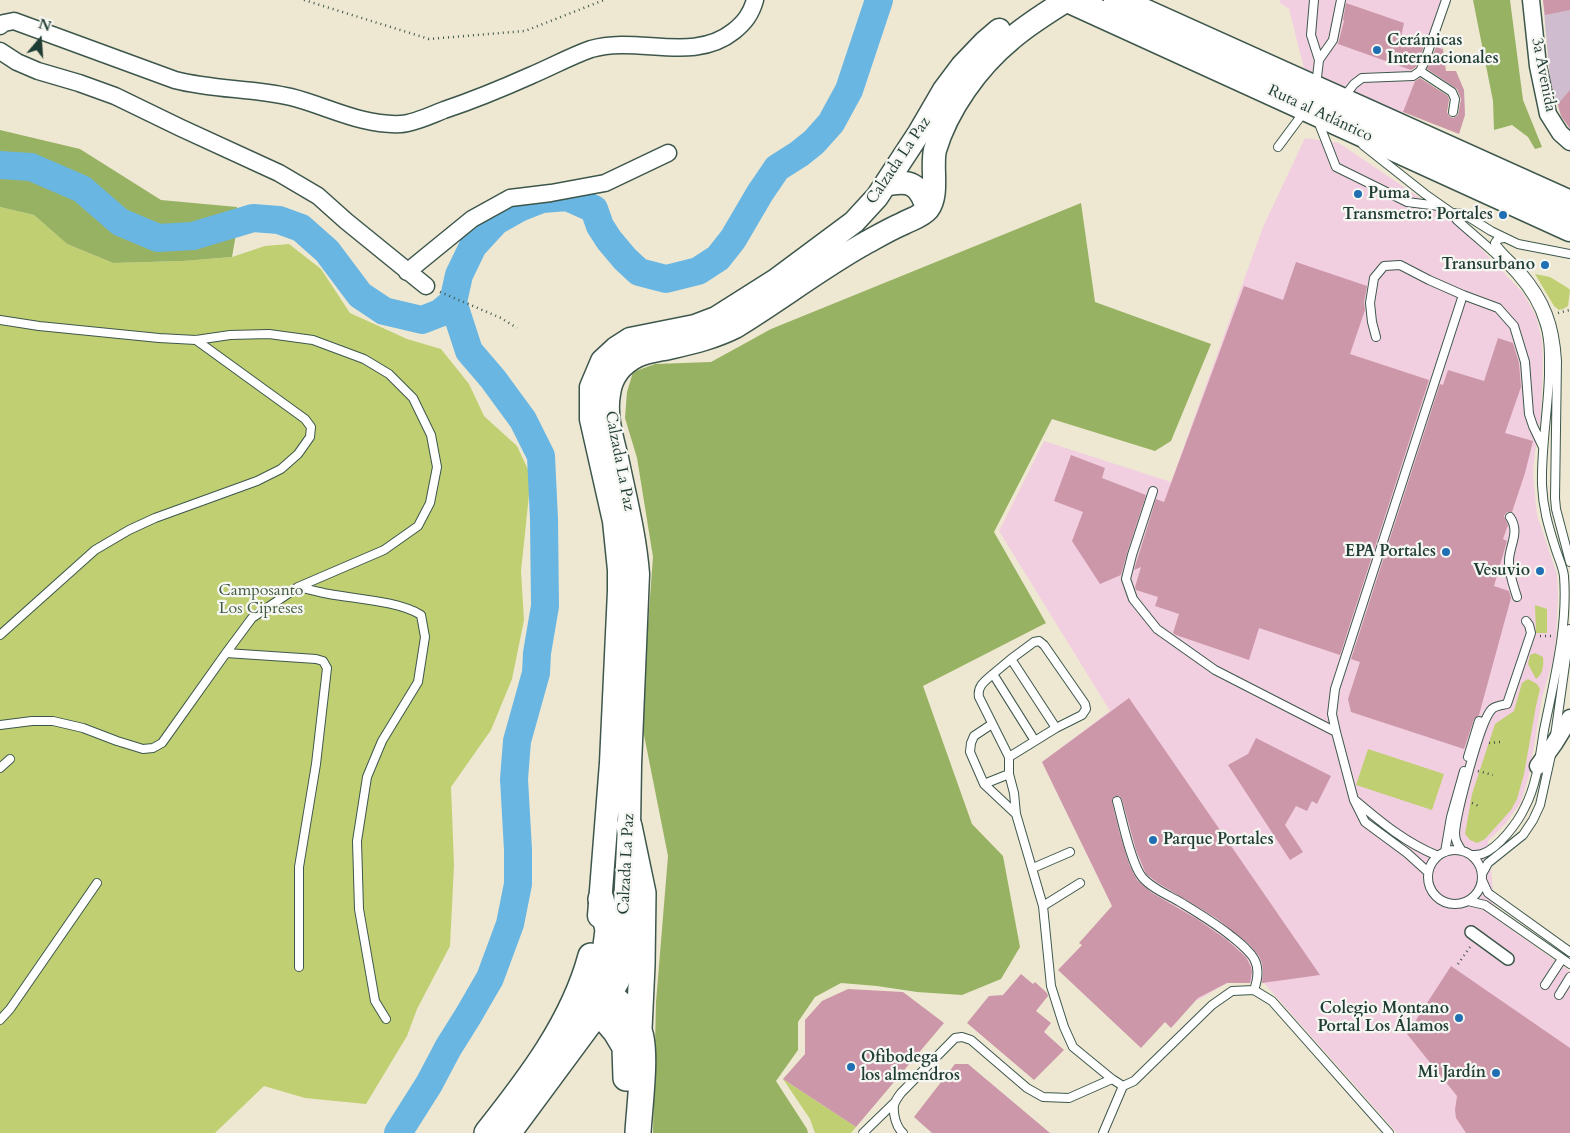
<!DOCTYPE html>
<meta charset="utf-8">
<style>
body{margin:0}
#map{position:relative;width:1570px;height:1133px;overflow:hidden;background:#eee8d2;font-family:Cardo,serif}
canvas{display:block}
.north{position:absolute;left:15px;top:15px;width:50px;height:50px;-webkit-text-stroke:4px #f6f6f2;paint-order:stroke;rotate:18deg;font-size:14px;font-weight:700;line-height:20px;text-align:center;color:#1f3d34}
.north::after{content:'';display:block;margin:auto;width:18px;height:22px;background:#1f3d34;clip-path:polygon(50% 0,100% 100%,50% 72%,0 100%)}
</style>
<div id="map">
<canvas width="1570" height="1133"></canvas>
<div class="north">N</div>
</div>
<script>
const ctx = document.querySelector('canvas').getContext('2d');
ctx.lineJoin = 'round';
function paint(path, color) { ctx.fillStyle = color; ctx.fill(path, 'evenodd'); }
function stroke(path, color, width, dash) { ctx.strokeStyle = color; ctx.lineWidth = width; ctx.lineCap = dash ? 'butt' : 'round'; ctx.setLineDash(dash || []); ctx.stroke(path); }
function label(font, color, halo, rows, align = 'center') {
  ctx.font = font + ' Cardo,serif'; ctx.lineWidth = 4.5; ctx.setLineDash([]); ctx.textBaseline = 'middle'; ctx.strokeStyle = halo; ctx.fillStyle = color; for (const [text, x, y, turn = 0] of rows) {
    ctx.save(); ctx.translate(x, y); ctx.rotate((+turn || 0) * Math.PI / 180); ctx.textAlign = isNaN(turn) ? turn : align; if (halo) ctx.strokeText(text, 0, 0); ctx.fillText(text, 0, 0); ctx.restore();
  }
}
const built = new Path2D(`
 M 1280,0 L 1441,0 L 1446,19 L 1435,23 L 1443,49 L 1420,43 L 1411,74 L 1417,76 L 1403,113 L 1326,88 L 1302,76 L 1304,69 L 1289,9 L 1280,3 Z
 M 1305,138 L 1339,143 L 1441,212 L 1469,236 L 1523,293 L 1536,316 L 1542,340 L 1543,361 L 1541,416 L 1535,452 L 1533,474 L 1537,515 L 1557,574 L 1558,596 L 1556,638 L 1553,660 L 1542,698 L 1529,775 L 1521,802 L 1506,823 L 1488,841 L 1496,919 L 1570,971 L 1570,1133 L 1397,1133 L 1264,983 L 1227,983 L 1198,1000 L 1118,918 L 1042,762 L 1110,711 L 999,531 L 1044,441 L 1171,482 L 1263,227 Z`);
const industrial = new Path2D(`
 M 1543,0 L 1570,0 L 1570,125 L 1560,113 L 1550,80 Z`);
const green = new Path2D(`
 M 0,207 L 34,215 L 67,244 L 113,263 L 183,261 L 232,257 L 265,246 L 289,244 L 321,269 L 350,313 L 407,339 L 441,349 L 469,384 L 484,416 L 517,446 L 531,476 L 521,571 L 524,620 L 512,679 L 491,730 L 451,787 L 454,865 L 450,946 L 417,1009 L 407,1036 L 366,1104 L 305,1098 L 264,1086 L 215,1133 L 0,1133 Z
 M 1535,274 L 1550,277 L 1568,288 L 1570,290 L 1568,306 L 1563,309 L 1559,310 L 1554,306 Z
 M 1535,605 L 1547,609 L 1547,633 L 1536,633 Z
 M 1535,653 L 1543,657 C 1544,666 1543,674 1536,679 L 1528,664 L 1530,655 Z
 M 1528,679 L 1537,684 L 1540,689 L 1536,706 L 1524,774 L 1517,799 L 1511,810 L 1485,839 L 1477,843 L 1470,840 L 1465,834 L 1472,794 L 1495,724 L 1514,711 L 1522,683 Z
 M 1368,749 L 1444,774 L 1432,810 L 1356,785 Z
 M 783,1079 L 856,1127 L 851,1133 L 815,1133 L 810,1119 Z`);
const forest = new Path2D(`
 M 1473,0 L 1510,0 L 1523,100 L 1542,147 L 1535,149 L 1528,137 L 1512,125 L 1494,130 L 1493,101 Z
 M 0,130 L 80,149 L 161,200 L 237,207 L 236,234 L 232,257 L 183,261 L 113,263 L 67,244 L 34,215 L 0,207 Z
 M 1081,203 L 1095,302 L 1211,344 L 1171,441 L 1155,451 L 1052,419 L 994,532 L 1046,623 L 923,686 L 972,824 L 1003,856 L 1020,947 L 1001,979 L 962,995 L 917,992 L 877,986 L 841,983 L 815,997 L 798,1022 L 798,1050 L 776,1081 L 807,1129 L 808,1133 L 653,1133 L 656,1002 L 668,856 L 641,720 L 653,557 L 637,458 L 625,418 L 627,392 L 633,372 L 655,364 L 711,362 L 771,329 Z`);
const river = new Path2D(`
 M 0,165 L 31,167 L 82,189 L 120,222 L 158,238 L 193,236 L 253,218 L 279,220 L 301,228 L 327,251 L 360,295 L 384,311 L 422,320 L 440,313 L 453,302
 M 398,1133 L 429,1084 L 448,1048 L 468,1016 L 490,978 L 510,924 L 518,884 L 518,850 L 514,779 L 517,741 L 536,673 L 537,653 L 545,606 L 544,519 L 541,456 L 523,420 L 493,379 L 469,351 L 453,302 L 459,275 L 473,246 L 496,221 L 519,208 L 542,199 L 567,197 L 594,209 L 600,226 L 609,240 L 625,259 L 639,272 L 666,279 L 698,271 L 718,258 L 733,239 L 760,193 L 777,168 L 799,154 L 814,142 L 831,123 L 849,90 L 879,0`);
const building = new Path2D(`
 M 1543,0 L 1570,0 L 1570,10 L 1545,15 Z
 M 1346,3 L 1404,23 L 1401,37 L 1425,44 L 1416,67 L 1411,70 L 1338,44 L 1344,21 L 1343,20 Z
 M 1436,47 L 1443,49 L 1446,71 L 1456,71 L 1464,90 L 1465,115 L 1459,134 L 1403,112 L 1415,81 L 1420,78 L 1448,96 L 1449,100 L 1447,112 L 1449,116 L 1453,118 L 1458,115 L 1461,99 L 1457,89 L 1427,69 Z
 M 1570,90 L 1570,129 L 1561,116 L 1558,104 Z
 M 1296,262 L 1367,286 L 1364,302 L 1365,310 L 1350,354 L 1429,380 L 1340,655 L 1259,628 L 1249,660 L 1176,635 L 1173,633 L 1179,614 L 1155,606 L 1158,597 L 1136,590 L 1135,587 L 1141,567 L 1134,570 L 1156,499 L 1164,502 L 1244,286 L 1283,300 Z
 M 1498,338 L 1513,343 L 1519,363 L 1521,387 L 1505,433 L 1533,441 L 1525,473 L 1512,512 L 1507,512 L 1504,516 L 1508,525 L 1503,539 L 1507,541 L 1494,586 L 1509,591 L 1511,598 L 1479,715 L 1474,719 L 1464,749 L 1351,712 L 1348,699 L 1360,662 L 1351,659 L 1440,384 L 1443,385 L 1448,370 L 1484,381 Z
 M 1071,455 L 1105,468 L 1102,478 L 1146,495 L 1127,553 L 1121,575 L 1100,584 L 1072,541 L 1083,512 L 1054,501 Z
 M 1129,698 L 1320,975 L 1262,983 L 1263,972 L 1262,963 L 1259,956 L 1249,944 L 1216,918 L 1158,883 L 1146,874 L 1136,850 L 1122,799 L 1119,796 L 1115,796 L 1112,799 L 1112,802 L 1119,831 L 1129,864 L 1137,880 L 1152,893 L 1197,919 L 1227,940 L 1246,957 L 1251,967 L 1252,972 L 1250,983 L 1227,983 L 1198,998 L 1171,1028 L 1165,1022 L 1141,1048 L 1058,970 L 1082,945 L 1079,943 L 1112,906 L 1042,762 Z
 M 1256,738 L 1331,776 L 1317,804 L 1312,801 L 1307,811 L 1296,806 L 1285,825 L 1303,852 L 1290,860 L 1228,765 L 1248,754 Z
 M 1451,966 L 1570,1048 L 1570,1133 L 1466,1133 L 1456,1118 L 1455,1110 L 1457,1096 L 1407,1034 Z
 M 1021,974 L 1033,984 L 1035,982 L 1047,993 L 1048,996 L 1036,1011 L 1051,1023 L 1044,1032 L 1064,1050 L 1034,1080 L 967,1023 L 989,996 L 1003,995 Z
 M 848,989 L 903,992 L 944,1023 L 856,1127 L 783,1079 L 805,1054 L 805,1020 L 822,1001 Z
 M 955,1064 L 968,1064 L 1050,1133 L 932,1133 L 914,1117 Z`);
const path = new Path2D(`
 M 304,0 L 429,39 L 525,31 L 604,0
 M 440,292 L 501,318 L 517,328
 M 1558,313 L 1570,310
 M 1540,636 L 1551,636
 M 1489,743 L 1500,742
 M 1478,771 L 1493,775
 M 1472,803 L 1481,807
 M 1458,964 L 1470,947`);
const service = new Path2D(`
 M 1314,0 L 1311,35 L 1319,60
 M 1420,71 L 1452,92 L 1455,99 L 1453,112
 M 1316,86 L 1319,60 L 1333,40 L 1341,0
 M 1344,97 L 1354,84 L 1362,78 L 1413,76 L 1420,71 L 1424,63 L 1446,0
 M 1318,121 L 1336,167 L 1407,202 L 1439,206
 M 1363,145 L 1425,194 L 1452,213 L 1457,220 C 1490,250 1531,278 1544,322 C 1550,339 1549,358 1549,375 C 1548,412 1541,448 1542,485 C 1543,508 1548,525 1555,547 C 1558,557 1563,567 1564,576 C 1568,628 1554,680 1544,730 C 1540,755 1537,784 1525,807 C 1518,822 1499,848 1482,854 C 1479,855 1475,855 1471,855
 M 1278,147 L 1304,112
 M 1452,213 L 1464,214 L 1491,231 L 1518,244 L 1570,254
 M 1504,238 L 1498,239 L 1495,243 C 1501,253 1514,263 1522,272 C 1546,300 1555,325 1557,361 L 1555,498 L 1556,509 L 1570,562
 M 0,320 L 39,326 L 159,338 L 196,340 L 230,335 L 269,334 L 313,340 L 364,359 L 389,374 L 413,398 L 431,435 L 437,467 L 430,503 L 418,526 L 384,550 L 298,587 L 252,618 L 226,653 L 162,743 L 153,748 L 143,749 L 117,741 L 83,728 L 53,721 L 32,721 L 0,725
 M 1376,337 L 1372,322 L 1370,303 L 1374,278 L 1384,266 L 1400,265 L 1429,280 L 1463,295
 M 1153,491 L 1132,555 L 1126,579 L 1133,599 L 1157,629 L 1215,670 L 1336,732
 M 1510,517 C 1521,533 1508,547 1509,563 C 1509,574 1514,587 1517,597
 M 298,587 C 308,589 318,592 329,594 C 355,599 399,601 421,615 L 425,637 L 418,682 L 382,741 L 367,777 L 357,841 L 359,909 L 375,1001 L 386,1019
 M 0,635 L 95,550 L 129,530 L 155,518 L 257,481 L 281,469 L 298,454 L 310,437 L 311,427 L 305,419 L 196,340
 M 226,653 L 316,659 L 323,661 L 327,668 L 316,764 L 299,867 L 299,967
 M 1011,659 L 1034,642 L 1039,641 L 1044,645 L 1085,704 L 1086,709 L 1082,715 L 1056,728
 M 993,674 C 985,681 977,686 979,697 L 1009,757 L 1056,728 L 1011,659 L 993,674 L 1035,741
 M 992,724 L 974,736 L 971,743 L 970,752 L 984,784 L 1016,814 L 1043,906 L 1051,986 L 1064,1027 L 1073,1047 L 1112,1079 L 1123,1086 L 1134,1081 L 1212,1005 L 1232,991 L 1254,990 L 1272,1001 L 1389,1133
 M 1555,736 L 1570,629
 M 1009,757 L 1009,774 L 1014,793 L 1016,814
 M 1468,757 L 1479,721 L 1484,723
 M 0,768 L 10,759
 M 984,784 L 1009,774
 M 1117,801 C 1122,819 1131,864 1142,877 C 1151,888 1168,895 1180,902 C 1198,913 1215,923 1231,936 C 1252,953 1264,962 1254,990
 M 1356,801 C 1382,823 1406,843 1438,856
 M1428 877a27 27 0 1 1 54 0a27 27 0 1 1-54 0Z
 M 1462,851 C 1458,845 1455,841 1455,833 C 1456,815 1480,720 1492,709 C 1495,706 1503,705 1507,704 L 1531,633 L 1529,625 L 1526,621
 M 1445,852 L 1451,817 L 1464,771
 M 1033,868 L 1070,852
 M 1428,872 L 1407,853 L 1365,822 L 1354,800 L 1336,732 L 1332,714 L 1335,689 L 1463,295 L 1498,308 L 1514,326 L 1525,362 L 1529,414 L 1533,426 L 1543,447
 M 1482,874 L 1488,863 L 1523,835 L 1533,820 L 1540,805 L 1551,755
 M 1482,880 L 1488,893 L 1570,952
 M 1468,901 L 1485,905 L 1570,964
 M 1043,906 L 1080,883
 M 1545,985 L 1562,959
 M 1559,995 L 1570,977
 M 0,1020 L 10,1009 L 97,883
 M 863,1133 L 894,1103
 M 903,1133 C 896,1127 893,1114 894,1105 C 895,1101 898,1097 901,1093 L 955,1038 L 962,1037 L 971,1040 L 1027,1088 L 1043,1097 L 1069,1098 L 1112,1079
 M 1103,1133 L 1123,1086`);
const pedestrian = new Path2D(`
 M 1471,932 L 1508,959`);
const minor = new Path2D(`
 M 1531,0 L 1538,66 L 1548,114 L 1560,133 L 1570,142
 M 0,26 L 4,23 L 14,21 L 175,80 C 213,90 252,88 291,97 C 327,106 362,126 401,124 C 415,123 431,115 444,110 C 474,100 503,88 532,75 C 551,67 571,56 591,49 C 638,35 693,64 734,31 C 745,22 751,14 755,0
 M 0,51 L 17,62 L 38,71 L 79,83 L 115,96 L 181,128 L 279,173 L 318,196 L 346,221 L 426,286
 M 407,272 L 472,219 L 510,198 L 551,193 L 605,183 L 668,153
 M 1538,766 L 1554,744 L 1570,718`);
const secondary = new Path2D(`
 M 885,185 C 910,179 920,184 927,209
 M 599,916 L 611,763 L 619,591 L 619,570 L 614,521 L 591,419 L 591,387 L 602,361 L 616,348 L 630,339 L 695,326 L 716,318 L 776,280 L 854,222 L 877,197 L 919,133 L 944,90 L 962,66 L 985,42 L 999,30
 M 610,995 L 618,981 L 622,965 L 629,826 L 630,765 L 638,574 C 635,535 625,497 617,458 C 612,438 605,415 609,394 C 611,377 621,364 637,356 C 648,351 661,350 673,347 C 695,342 715,337 735,327 C 778,301 818,270 862,245 C 875,238 888,230 902,224 C 911,219 921,217 928,209 C 939,195 931,167 935,150 C 947,109 978,66 1011,39 C 1028,24 1048,12 1067,0`);
const primary = new Path2D(`
 M 629,826 L 643,893 L 642,965 L 639,1029
 M 601,899 L 608,930 L 603,969 L 599,987 L 594,999 L 594,1004 L 599,1012 L 616,1032 L 625,1047 L 626,1078
 M 487,1133 C 529,1080 573,1023 591,956
 M 508,1133 L 610,995 C 621,1004 632,1015 638,1028 C 648,1047 639,1109 638,1133`);
const trunk = new Path2D(`
 M 1070,0 L 1570,228
 M 1117,0 C 1267,69 1419,135 1570,204`);
const markers = [
 [1377,50,5,"#1f6fb2"],
 [1358,194,5,"#1f6fb2"],
 [1503,215,5,"#1f6fb2"],
 [1545,265,5,"#1f6fb2"],
 [1446,552,5,"#1f6fb2"],
 [1540,571,5,"#1f6fb2"],
 [1153,840,5,"#1f6fb2"],
 [1459,1018,5,"#1f6fb2"],
 [851,1067,5,"#1f6fb2"],
 [1496,1073,5,"#1f6fb2"]
];
const poiNames = [
 ["Cerámicas",1387,41,"left"],
 ["Internacionales",1387,59,"left"],
 ["Puma",1368,194,"left"],
 ["Transmetro: Portales",1493,215],
 ["Transurbano",1535,265],
 ["EPA Portales",1436,552],
 ["Vesuvio",1530,571],
 ["Parque Portales",1163,840,"left"],
 ["Colegio Montano",1449,1009],
 ["Portal Los Álamos",1449,1027],
 ["Ofibodega",861,1058,"left"],
 ["los almendros",861,1076,"left"],
 ["Mi Jardín",1486,1073]
];
const streetNames = [
 ["3a Avenida",1543,75,79],
 ["Ruta al Atlántico",1320,114,25],
 ["Calzada La Paz",899,161,-56],
 ["Calzada La Paz",619,461,79],
 ["Calzada La Paz",627,864,-87]
];
const parkNames = [
 ["Camposanto",261,591],
 ["Los Cipreses",261,609]
];
paint(built, '#f2cfe0');
paint(industrial, '#cfbdcf');
paint(green, '#c0cf71');
paint(forest, '#98b263');
stroke(river, '#69b6e3', 28);
paint(building, '#cc97a9');
stroke(service, '#3e574c', 10);
stroke(pedestrian, '#3e574c', 14);
stroke(minor, '#3e574c', 19);
stroke(secondary, '#3e574c', 25);
stroke(primary, '#3e574c', 28);
stroke(trunk, '#3e574c', 29);
stroke(path, '#3e574c', 2.5, [1, 4]);
stroke(service, '#fff', 8);
stroke(pedestrian, '#fff', 11);
stroke(minor, '#fff', 16);
stroke(secondary, '#fff', 22);
stroke(primary, '#fff', 25);
stroke(trunk, '#fff', 26);
for (const [x, y, r, color] of markers) { const dot = new Path2D(); dot.arc(x, y, r, 0, 2 * Math.PI); ctx.fillStyle = color; ctx.fill(dot); stroke(dot, '#f6f6f2', 2); }
label('bold 16px', '#1f3d34', '#f6f6f2', poiNames, 'right');
label('16px', '#1f3d34', '#f6f6f2', streetNames);
label('16px', '#3f5a40', '#f6f6f2', parkNames);
</script>
